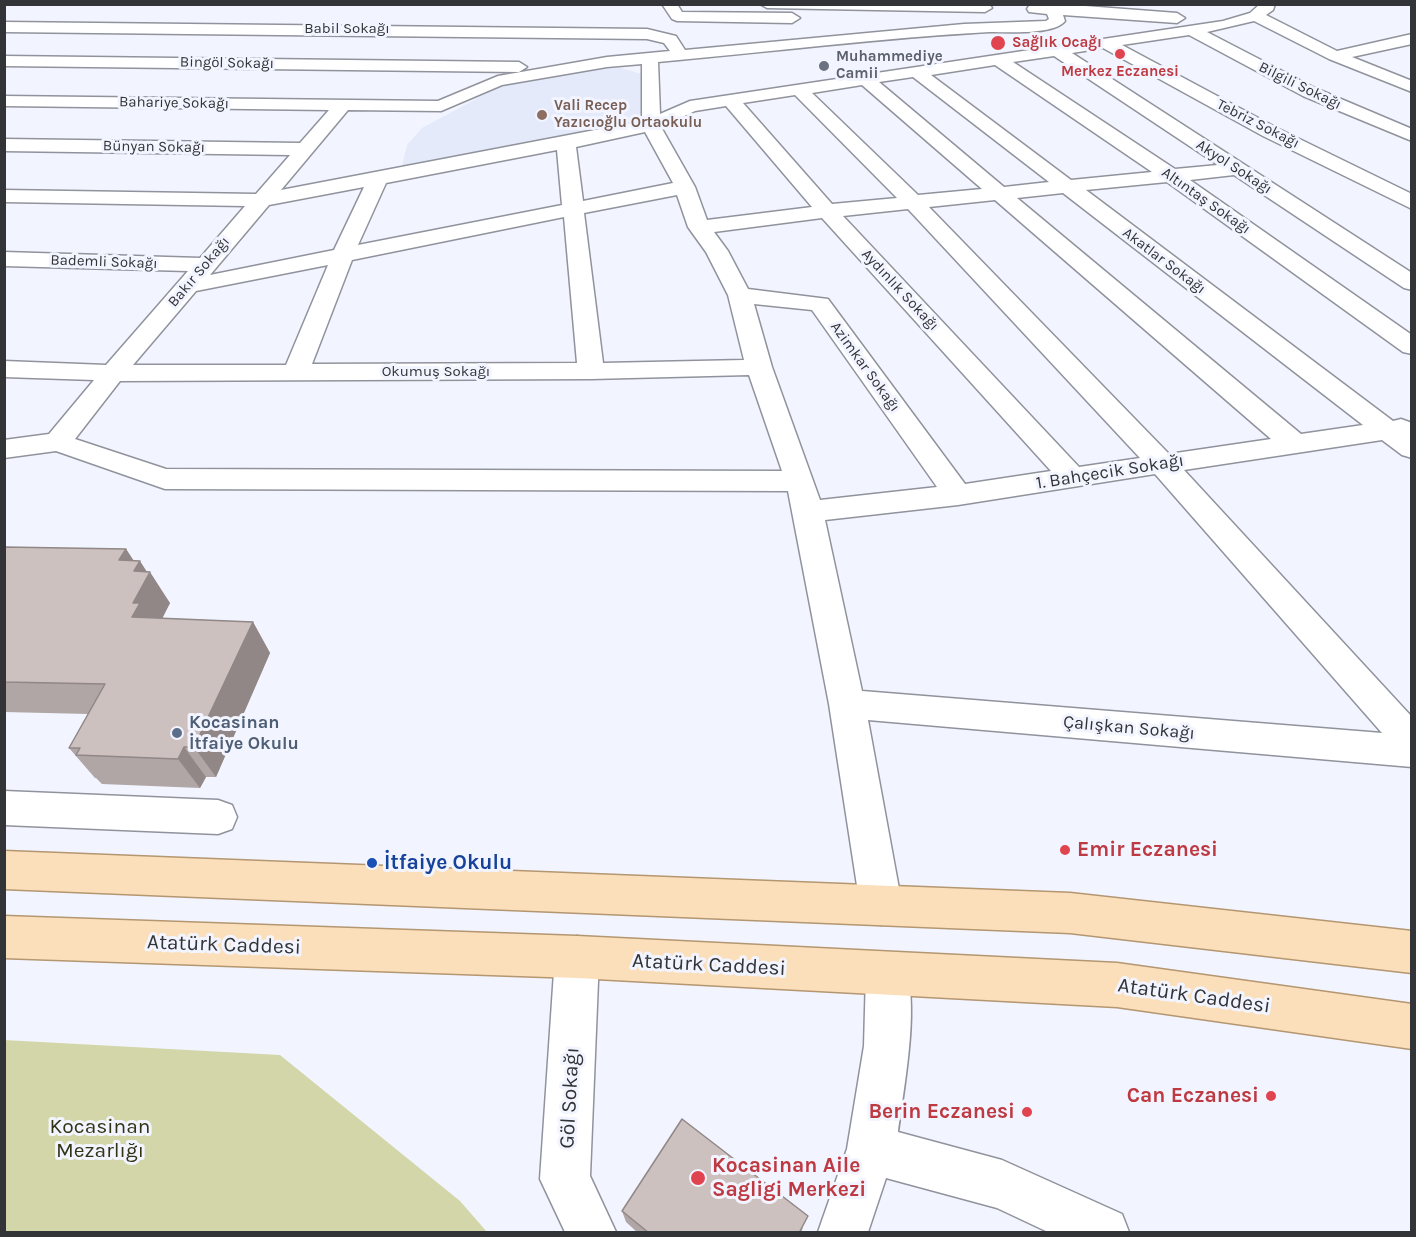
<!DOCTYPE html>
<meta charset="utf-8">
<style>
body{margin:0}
#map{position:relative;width:1416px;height:1237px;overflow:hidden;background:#f2f5ff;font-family:Karla,sans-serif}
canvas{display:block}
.frame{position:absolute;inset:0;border:6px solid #333437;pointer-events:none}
</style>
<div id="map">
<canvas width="1416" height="1237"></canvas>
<div class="frame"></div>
</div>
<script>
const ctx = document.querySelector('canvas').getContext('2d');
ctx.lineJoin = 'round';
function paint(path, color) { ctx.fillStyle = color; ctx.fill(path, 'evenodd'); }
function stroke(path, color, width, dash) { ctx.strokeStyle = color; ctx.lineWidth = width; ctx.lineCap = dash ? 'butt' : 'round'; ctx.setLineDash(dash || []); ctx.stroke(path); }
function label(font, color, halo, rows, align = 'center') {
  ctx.font = font + ' Karla,sans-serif'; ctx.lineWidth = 6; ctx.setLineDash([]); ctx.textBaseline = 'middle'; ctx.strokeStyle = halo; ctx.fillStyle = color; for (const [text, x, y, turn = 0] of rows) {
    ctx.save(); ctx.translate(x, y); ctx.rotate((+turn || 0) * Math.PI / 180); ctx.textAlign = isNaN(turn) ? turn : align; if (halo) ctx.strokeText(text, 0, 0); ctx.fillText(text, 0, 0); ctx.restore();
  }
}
const built = new Path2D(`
 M 621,68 L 645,75 L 643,112 L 627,124 L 401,170 L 407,145 L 422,128 L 502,85 L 548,78 L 585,69 Z`);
const green = new Path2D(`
 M 4,1040 L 280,1055 L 460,1201 L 487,1232 L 5,1232 Z`);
const minor = new Path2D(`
 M 662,4 L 677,4 L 682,12 L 792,13 L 800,18 L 792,23 L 677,21 L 672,19 Z
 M 760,4 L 989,4 L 992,8 L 985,12 L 767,8 Z
 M 1059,4 L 1177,13 L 1185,18 L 1177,23 L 1063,15 L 1065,21 C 1054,35 1008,32 990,32 C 879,38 769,52 658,62 L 660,114 L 690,101 L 1223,21 L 1250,13 L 1260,4 L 1275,4 L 1273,10 L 1266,15 L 1337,51 L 1412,34 L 1412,44 L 1352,57 L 1412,81 L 1412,92 L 1329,59 L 1254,21 L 1207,32 L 1315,88 L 1412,129 L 1412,141 L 1303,96 L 1189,35 L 1122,45 L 1277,128 L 1412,194 L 1412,209 L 1263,136 L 1103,48 L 1072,53 L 1412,273 L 1412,290 L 1404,288 L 1234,175 L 1190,180 L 1412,335 L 1412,354 L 1403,352 L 1167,182 L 1086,190 L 1393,421 L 1401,419 L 1412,423 L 1412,458 L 1402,455 L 1382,440 L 1184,470 L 1412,717 L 1412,767 L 868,720 L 902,905 L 896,919 L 881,925 L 866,919 L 860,905 L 829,704 L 788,491 L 165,489 L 56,451 L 4,458 L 4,440 L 49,434 L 94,380 L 4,377 L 4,361 L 106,365 L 188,271 L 4,266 L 4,252 L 200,258 L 245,206 L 4,202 L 4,190 L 256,194 L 290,155 L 4,151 L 4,139 L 300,143 L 329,110 L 4,106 L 4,96 L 438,101 L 498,76 L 607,57 L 670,51 L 664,43 L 647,39 L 4,32 L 4,22 L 647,29 L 676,36 L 685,50 L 964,24 L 1046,21 L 1049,19 L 1047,14 L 1029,12 L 1027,9 L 1029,6 ZM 1054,56 L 1218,165 L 1175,169 L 1013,62 ZM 642,64 L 642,121 L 281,190 L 348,110 L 441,111 L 502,85 L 607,67 ZM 995,65 L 1152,172 L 1071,180 L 931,75 ZM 913,77 L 1049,182 L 1004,187 L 879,82 ZM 862,85 L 982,189 L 918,195 L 812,93 ZM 795,95 L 897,198 L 832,204 L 743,103 ZM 726,106 L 812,207 L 707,220 L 695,187 L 661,127 L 695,111 ZM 645,132 L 673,183 L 583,201 L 576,147 ZM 557,150 L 562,205 L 358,245 L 386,183 ZM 364,187 L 334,250 L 210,275 L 269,205 ZM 1063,193 L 1363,425 L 1301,434 L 1017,198 ZM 677,195 L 688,227 L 706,252 L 728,295 L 744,360 L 603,363 L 584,213 ZM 995,200 L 1271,439 L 1169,454 L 929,207 ZM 908,209 L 1140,458 L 1079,467 L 843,216 ZM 564,217 L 577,363 L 312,364 L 352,260 ZM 822,218 L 1051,471 L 965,484 L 828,299 L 748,289 L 728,251 L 714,232 ZM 328,265 L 286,365 L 133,365 L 196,291 ZM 754,304 L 812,310 L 937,487 L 820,500 L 772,367 ZM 749,375 L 782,471 L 166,469 L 75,439 L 120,381 L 591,379 ZM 1155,474 L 1382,733 L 862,691 L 825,520 L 958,505 Z
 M 4,56 L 519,62 L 527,67 L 519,72 L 4,66 Z
 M 4,791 L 218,800 L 232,805 L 237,817 L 232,829 L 218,834 L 4,825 Z
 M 577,936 L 592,942 L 599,957 L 590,1176 L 616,1232 L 565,1232 L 540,1179 L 555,957 L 562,942 Z
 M 888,952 L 903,959 C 921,1001 904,1086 898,1132 L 1002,1160 L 1122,1214 L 1129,1232 L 1048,1232 L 997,1208 L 886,1178 L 868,1232 L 818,1232 L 847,1149 L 864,1046 L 866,974 L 873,959 Z`);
const major = new Path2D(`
 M 4,851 L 1070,893 L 1412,931 L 1412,973 L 1070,933 L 4,889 Z
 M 4,916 L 577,936 L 1117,963 L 1412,1004 L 1412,1049 L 1117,1007 L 577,978 L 4,958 Z`);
const wall = new Path2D(`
 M 4,547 L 126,549 L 134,561 L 170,603 L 162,618 L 253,622 L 270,653 L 216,777 L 206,777 L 200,788 L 102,784 L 96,778 L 95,778 L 69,748 L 88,714 L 4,712 Z
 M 622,1211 L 803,1227 L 801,1233 L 638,1233 L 626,1222 Z`);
const shadedWall = new Path2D(`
 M 126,549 L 137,566 L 140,561 L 149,575 L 150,572 L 170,603 L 157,629 L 132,617 L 133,603 L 119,560 Z
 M 253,622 L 270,653 L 216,777 L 194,747 Z
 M 184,747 L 206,777 L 200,788 L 178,759 Z`);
const building = new Path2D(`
 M 4,547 L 126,549 L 119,560 L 140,561 L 134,571 L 150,572 L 133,603 L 140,603 L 132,617 L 253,622 L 194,747 L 184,747 L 178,759 L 76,755 L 80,748 L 69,748 L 105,684 L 4,682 Z
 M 682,1119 L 808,1216 L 799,1233 L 649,1233 L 622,1211 Z`);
const markers = [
 [998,43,8,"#e0444e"],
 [1120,54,6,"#e0444e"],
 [824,66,6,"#6b7280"],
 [542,115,6,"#8d6e63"],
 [177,733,6,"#5c6f8a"],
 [1065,850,6,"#e0444e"],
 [372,863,6,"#1a4fb4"],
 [1271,1096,6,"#e0444e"],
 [1027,1112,6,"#e0444e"],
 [698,1178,8,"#e0444e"]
];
const farStreetnames = [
 ["Babil Sokağı",347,29],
 ["Bingöl Sokağı",227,63,1],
 ["Bilgili Sokağı",1300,86,26],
 ["Bahariye Sokağı",174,103,1],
 ["Tebriz Sokağı",1258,124,27],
 ["Bünyan Sokağı",154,147,1],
 ["Akyol Sokağı",1234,167,33],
 ["Altıntaş Sokağı",1206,201,35],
 ["Akatlar Sokağı",1164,261,37],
 ["Bademli Sokağı",104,262,2],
 ["Bakır Sokağı",199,272,-50],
 ["Aydınlık Sokağı",900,290,47],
 ["Azimkar Sokağı",865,367,54],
 ["Okumuş Sokağı",436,372]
];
const farHealthnames = [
 ["Sağlık Ocağı",1012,43],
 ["Merkez Eczanesi",1120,72,"center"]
];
const farWorshipnames = [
 ["Muhammediye",836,57],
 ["Camii",836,74]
];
const farEducationnames = [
 ["Vali Recep",554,106],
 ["Yazıcıoğlu Ortaokulu",554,123]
];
const streetNames = [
 ["1. Bahçecik Sokağı",1110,472,-9],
 ["Çalışkan Sokağı",1129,728,5]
];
const serviceNames = [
 ["Kocasinan",189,723],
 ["İtfaiye Okulu",189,744]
];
const nearHealthnames = [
 ["Emir Eczanesi",1077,850],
 ["Can Eczanesi",1259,1096,"right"],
 ["Berin Eczanesi",1015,1112,"right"],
 ["Kocasinan Aile",712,1166],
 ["Sagligi Merkezi",712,1190]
];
const nearTransitnames = [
 ["İtfaiye Okulu",384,863]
];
const nearStreetnames = [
 ["Atatürk Caddesi",224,945,2],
 ["Atatürk Caddesi",709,965,3],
 ["Atatürk Caddesi",1194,996,8],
 ["Göl Sokağı",570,1098,-87]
];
const nearParknames = [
 ["Kocasinan",100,1127],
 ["Mezarlığı",100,1151]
];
paint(built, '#e4eafa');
paint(green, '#d3d6a9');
stroke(minor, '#90939c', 3);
stroke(major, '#b49670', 3);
paint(minor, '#fff');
paint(major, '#fbdfbb');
paint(wall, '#b0a6a5');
paint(shadedWall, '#908786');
paint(building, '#cdc1c0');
stroke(building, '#908786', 1.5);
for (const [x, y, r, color] of markers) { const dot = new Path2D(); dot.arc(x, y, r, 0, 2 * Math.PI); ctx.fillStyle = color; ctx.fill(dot); stroke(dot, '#f2f5ff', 2); }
label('15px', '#333437', '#f2f5ff', farStreetnames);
label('bold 15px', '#be3a42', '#f2f5ff', farHealthnames, 'left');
label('bold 15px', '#5b616d', '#f2f5ff', farWorshipnames, 'left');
label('bold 15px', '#785e54', '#f2f5ff', farEducationnames, 'left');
label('18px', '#333437', '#f2f5ff', streetNames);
label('bold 18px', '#4e5e75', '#f2f5ff', serviceNames, 'left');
label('bold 21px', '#be3a42', '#f2f5ff', nearHealthnames, 'left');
label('bold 21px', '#164399', '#f2f5ff', nearTransitnames, 'left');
label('21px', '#333437', '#f2f5ff', nearStreetnames);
label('21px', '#323315', '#f2f5ff', nearParknames);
</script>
